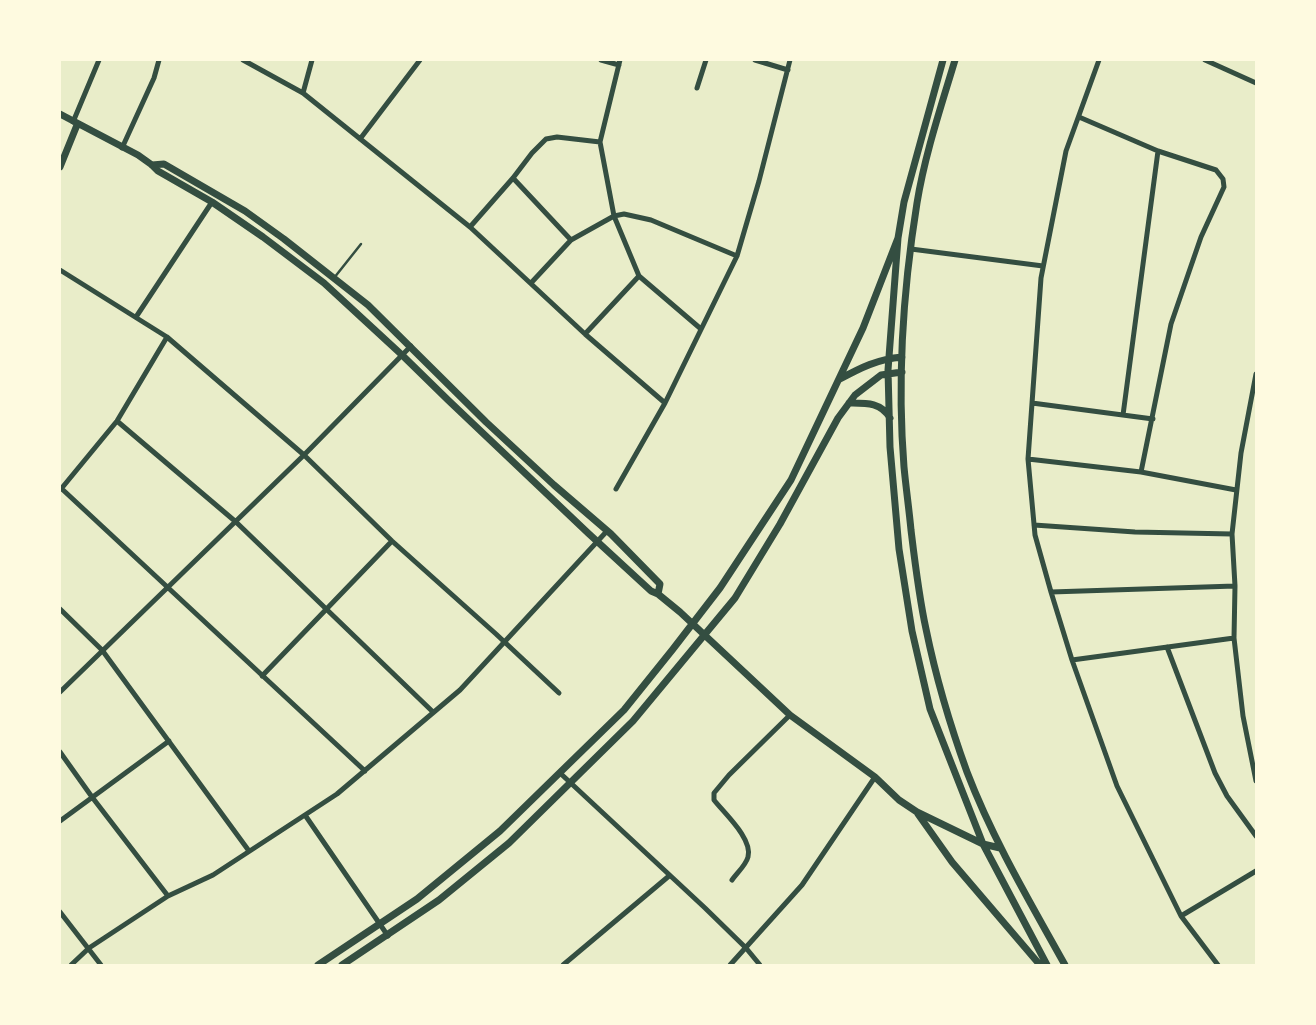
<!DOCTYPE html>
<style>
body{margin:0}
#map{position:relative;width:1316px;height:1025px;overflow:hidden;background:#e9edc9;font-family:Literata,serif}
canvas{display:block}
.frame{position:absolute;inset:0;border:61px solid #fefae0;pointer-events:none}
</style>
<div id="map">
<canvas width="1316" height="1025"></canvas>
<div class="frame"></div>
</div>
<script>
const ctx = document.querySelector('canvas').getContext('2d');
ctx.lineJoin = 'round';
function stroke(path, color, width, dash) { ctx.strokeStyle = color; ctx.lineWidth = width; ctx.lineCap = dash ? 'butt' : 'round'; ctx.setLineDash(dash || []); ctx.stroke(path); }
const service = new Path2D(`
 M 334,278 L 361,244`);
const minor = new Path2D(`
 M 243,60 L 303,93 L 470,227 L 585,334 L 665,403
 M 601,60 L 619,65
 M 755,60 L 788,70
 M 1099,60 L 1066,151 L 1041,278 L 1028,459 L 1035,535 L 1051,592 L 1072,660 L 1117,786 L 1181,916 L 1218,965
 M 1205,60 L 1256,83
 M 697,88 L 706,60
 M 303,93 L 312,60
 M 1079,117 L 1158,151 L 1216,170 L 1223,179 L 1224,187 L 1201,237 L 1171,324 L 1141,472
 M 73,122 L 99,60
 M 360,139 L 420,60
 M 122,148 L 154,78 L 159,60
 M 513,178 L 571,240
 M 470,227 L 513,178 L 532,153 L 546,139 L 557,137 L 600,142
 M 911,249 L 1043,266
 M 60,270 L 167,337 L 304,455 L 392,541 L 496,634 L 559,693
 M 639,276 L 701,329
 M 531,283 L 571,240 L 614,216 L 624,214 L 651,220 L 737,256
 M 136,317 L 212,202
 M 585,334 L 639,276 L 614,216 L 600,142 L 620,60
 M 1256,374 L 1241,453 L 1232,534 L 1235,586 L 1234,638 L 1243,716 L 1256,781
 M 1032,403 L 1153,419
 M 1123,415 L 1158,151
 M 117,421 L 236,522 L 433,712
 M 1028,459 L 1141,472 L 1236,490
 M 61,489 L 117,421 L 167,337
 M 62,489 L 365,771
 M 616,489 L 665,403 L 737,256 L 759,181 L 790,60
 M 1034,525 L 1135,532 L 1232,534
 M 1051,592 L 1235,586
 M 60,609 L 102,650 L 249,851
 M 1167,647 L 1215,773 L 1227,796 L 1256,836
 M 1072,660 L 1234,638
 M 262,676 L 392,541
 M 60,692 L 304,455 L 411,346
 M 60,752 L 92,797 L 168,896
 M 560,773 L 705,908 L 746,948 L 760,965
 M 305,815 L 388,936
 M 60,821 L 169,741
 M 732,880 C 737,873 746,865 748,857 C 753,839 725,814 714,800 L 714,793 L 729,775 L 790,715
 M 60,912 L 101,965
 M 1181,916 L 1256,871
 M 71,965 L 89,948 L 168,896 L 213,875 L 337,794 L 460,690 L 607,531
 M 563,965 L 669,876
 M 730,965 L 802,885 L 875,777`);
const tertiary = new Path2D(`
 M 943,60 L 904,202 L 898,238 L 888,370 L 890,447 L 899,549 L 912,631 L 930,709 L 983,844 L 1047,965
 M 955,60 C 941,107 925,154 917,203 C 903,290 897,379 904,467 C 906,488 909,509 911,530 C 915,563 919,597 926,629 C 936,678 950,725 967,772 C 993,840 1030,902 1065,965
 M 60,114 L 138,155 L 152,165 L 158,171 L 212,202 L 263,237 L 324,283 L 402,355 L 448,400 L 588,533 L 651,591 L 658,594 L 680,612 L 790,715 L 875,777 L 899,800 L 917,812 L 983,844 L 1000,848
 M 152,165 L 164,164 L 245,211 L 284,239 L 368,305 L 486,422 L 554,485 L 611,534 L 660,584 L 658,594
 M 60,167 L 77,125
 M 840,379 C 860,368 878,359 902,357
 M 849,403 C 866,403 881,402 890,418
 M 918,814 L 952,862 L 1040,965
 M 318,965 L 417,899 L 500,831 L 624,710 L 673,649 L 720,588 L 791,480 L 863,328 L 898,238
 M 342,965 L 439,900 L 509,843 L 633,721 L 735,598 L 780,524 L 838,418 L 855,395 L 881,375 L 902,372`);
stroke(service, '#344e41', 2.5);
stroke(minor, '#344e41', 5);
stroke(tertiary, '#344e41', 7);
</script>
